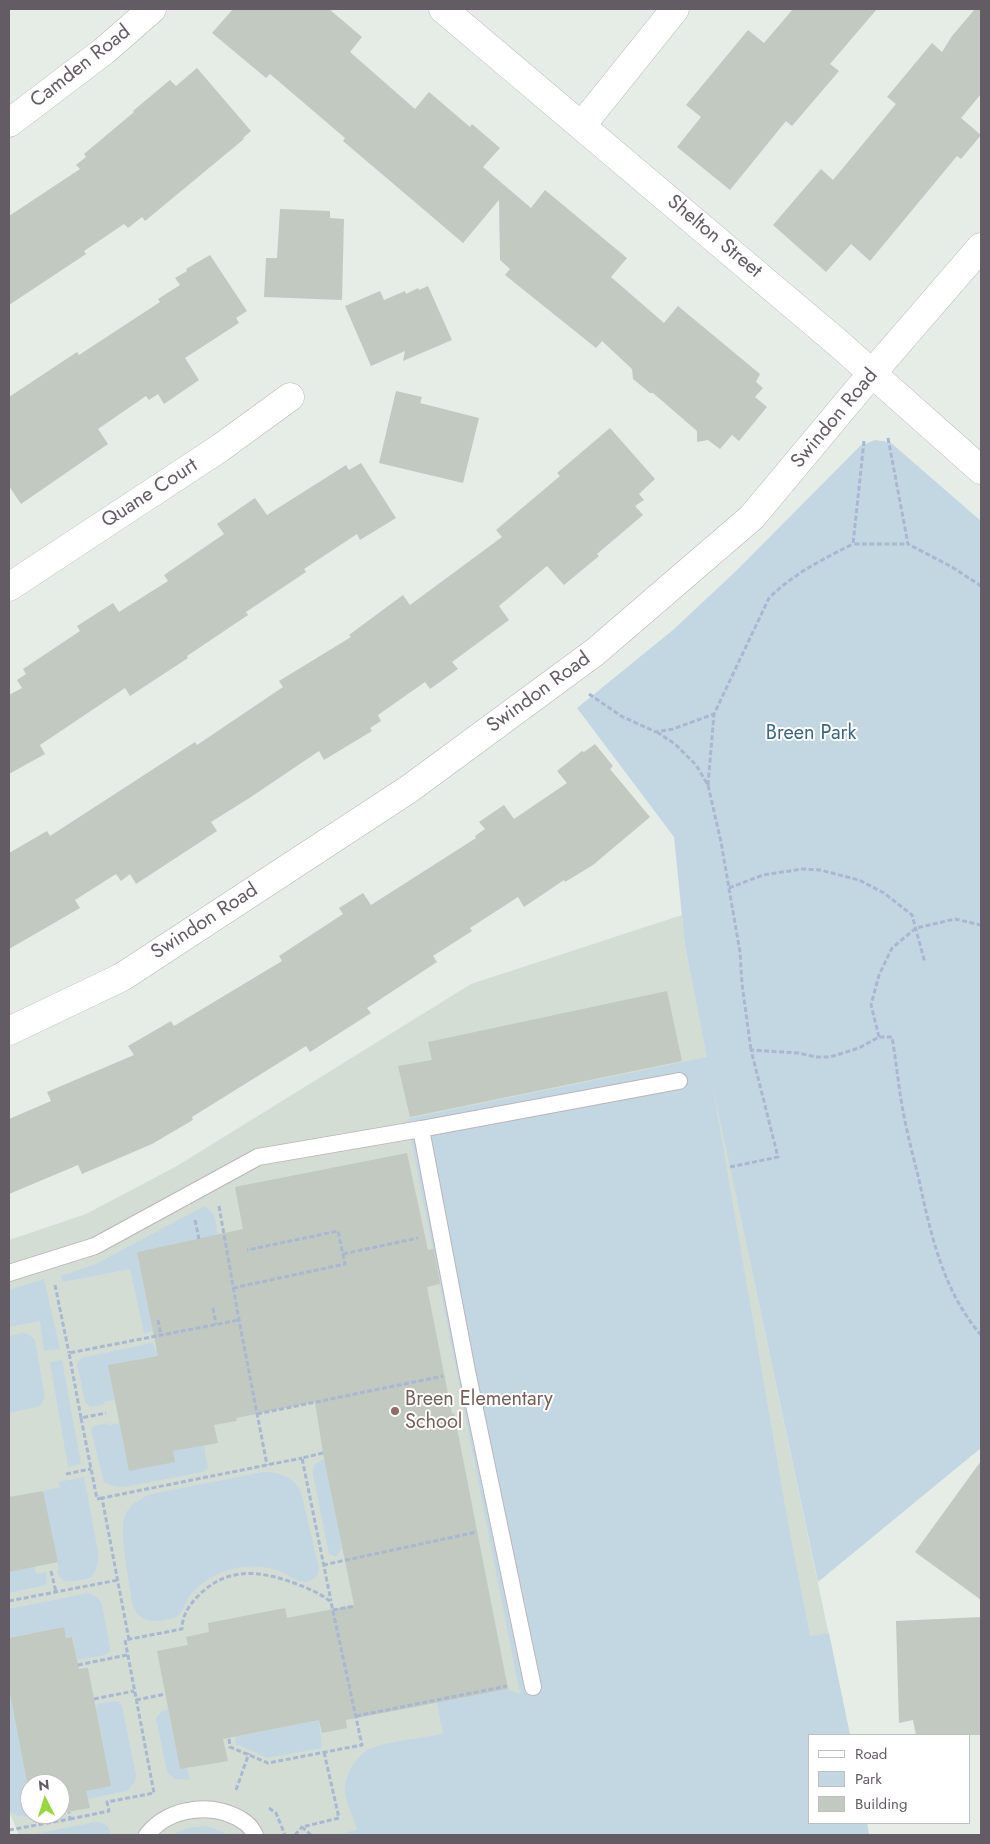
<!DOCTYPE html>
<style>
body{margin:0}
#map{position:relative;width:990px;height:1844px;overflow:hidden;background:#e5ede6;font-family:Jost,sans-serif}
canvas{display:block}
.frame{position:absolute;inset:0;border:10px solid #635c64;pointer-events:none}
.legend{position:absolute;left:808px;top:1734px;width:162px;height:90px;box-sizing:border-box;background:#fff;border:1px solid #c1bec1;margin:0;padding:6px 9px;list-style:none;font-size:15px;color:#635c64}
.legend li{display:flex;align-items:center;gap:10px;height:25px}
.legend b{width:25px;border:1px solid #c1bec1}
.north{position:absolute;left:20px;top:1774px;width:50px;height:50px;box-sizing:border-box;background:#fff;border:1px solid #c1bec1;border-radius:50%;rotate:355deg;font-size:14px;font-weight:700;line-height:20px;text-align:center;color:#635c64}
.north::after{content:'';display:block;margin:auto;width:18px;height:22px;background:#95d93f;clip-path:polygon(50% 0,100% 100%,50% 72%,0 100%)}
</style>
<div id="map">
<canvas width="990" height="1844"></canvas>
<div class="frame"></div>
<ul class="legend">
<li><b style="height:6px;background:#fff"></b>Road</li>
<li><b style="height:14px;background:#c3d7e3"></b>Park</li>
<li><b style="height:14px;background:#c1c9c1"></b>Building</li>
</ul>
<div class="north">N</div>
</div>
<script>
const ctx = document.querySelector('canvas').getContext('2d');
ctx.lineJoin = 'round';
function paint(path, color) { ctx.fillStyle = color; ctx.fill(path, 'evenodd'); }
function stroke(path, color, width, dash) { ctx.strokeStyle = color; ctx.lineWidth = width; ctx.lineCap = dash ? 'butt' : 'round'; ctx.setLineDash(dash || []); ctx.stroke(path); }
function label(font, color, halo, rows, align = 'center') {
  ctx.font = font + ' Jost,sans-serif'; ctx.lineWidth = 4; ctx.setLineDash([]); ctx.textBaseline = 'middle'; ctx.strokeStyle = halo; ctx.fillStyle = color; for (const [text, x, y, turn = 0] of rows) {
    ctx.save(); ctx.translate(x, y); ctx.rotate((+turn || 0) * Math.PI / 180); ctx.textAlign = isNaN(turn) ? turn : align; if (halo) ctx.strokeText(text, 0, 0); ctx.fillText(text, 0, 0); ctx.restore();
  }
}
const education = new Path2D(`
 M 682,915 L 685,946 L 730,1167 L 850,1735 L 809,1735 L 809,1823 L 867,1823 L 869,1835 L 19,1835 L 9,1811 L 9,1240 L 86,1214 L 177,1166 L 471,984 ZM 30,1784 L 60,1784 L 60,1814 L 30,1814 Z`);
const green = new Path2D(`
 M 875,440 L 890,442 L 981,521 L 981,1448 L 818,1582 L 712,1083 L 788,1523 L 810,1636 L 829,1633 L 850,1735 L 809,1735 L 809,1823 L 867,1823 L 869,1835 L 340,1835 L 357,1829 C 353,1817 347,1805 345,1793 C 344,1776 354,1759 367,1750 C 378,1743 427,1737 443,1734 L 437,1703 L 508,1689 L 520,1694 L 407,1119 L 707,1057 L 685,946 L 674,837 L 577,708 L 673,630 L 736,571 L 860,446 Z
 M 204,1206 L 214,1214 L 231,1305 L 206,1237 L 137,1252 L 153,1331 L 144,1333 L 130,1269 L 63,1282 L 61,1276 L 98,1263 Z
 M 44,1279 L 60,1349 L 44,1351 L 40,1321 L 9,1327 L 9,1290 Z
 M 22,1333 L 28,1334 L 35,1340 L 45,1398 L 40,1406 L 37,1407 L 9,1413 L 9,1336 Z
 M 228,1334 L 238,1345 L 153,1357 L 109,1365 L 115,1400 L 104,1402 L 104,1405 L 90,1407 L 85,1402 L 77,1364 L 81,1358 L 151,1343 L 153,1343 L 155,1349 Z
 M 62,1360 L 81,1464 L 68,1467 L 50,1362 Z
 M 108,1423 L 109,1425 L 120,1423 L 173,1451 L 204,1445 L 208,1468 L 203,1472 L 124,1487 C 117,1487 111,1486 104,1482 L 91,1430 L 94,1426 Z
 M 325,1459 L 342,1548 L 336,1557 L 329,1554 L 313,1475 C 312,1465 317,1461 325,1459 Z
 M 263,1472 C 279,1471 294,1477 301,1492 L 319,1568 L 317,1576 C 313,1579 308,1583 303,1582 C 296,1581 288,1575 282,1572 C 261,1564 238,1565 218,1574 C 207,1579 195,1588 188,1598 C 185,1604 182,1614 176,1617 C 173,1619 168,1619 165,1620 C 149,1623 137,1620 132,1603 C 130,1583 117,1529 126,1513 C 131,1504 141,1498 151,1494 Z
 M 84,1477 L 98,1551 C 99,1560 97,1572 90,1578 C 76,1580 60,1588 57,1570 L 59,1569 L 43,1491 L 60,1487 L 58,1482 Z
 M 34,1566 L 36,1574 L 46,1572 L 47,1581 L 45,1585 L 9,1593 L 9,1572 Z
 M 88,1593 L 97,1597 L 102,1604 L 110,1648 L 110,1651 L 105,1655 L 77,1660 L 73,1637 L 66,1638 L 64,1627 L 9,1638 L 9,1609 Z
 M 9,1688 L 30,1798 L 30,1814 L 50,1814 C 34,1817 22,1820 9,1811 Z
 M 114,1701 L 119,1702 L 122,1706 L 136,1775 L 135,1782 L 127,1791 L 87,1799 L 86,1791 L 111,1785 L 96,1707 L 98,1706 L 97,1704 Z
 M 168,1709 L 180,1769 L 187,1768 L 190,1780 L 175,1779 L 167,1772 L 156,1718 L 162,1711 Z
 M 319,1720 L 322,1748 L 267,1758 L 236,1744 L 235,1737 Z
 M 95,1822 C 104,1822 110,1826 111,1835 L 30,1835 Z
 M 204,1826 L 212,1828 L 229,1835 L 171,1835 L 188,1828 Z`);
const building = new Path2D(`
 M 233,9 L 329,9 L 362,37 L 350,52 L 415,109 L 429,92 L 470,127 L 472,124 L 500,148 L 483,167 L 531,208 L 545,190 L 627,258 L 611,277 L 664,323 L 678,306 L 760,374 L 756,382 L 763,388 L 755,397 L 767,407 L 739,441 L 732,435 L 720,449 L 708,440 L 697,442 L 697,431 L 653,393 L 650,393 L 633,379 L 632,369 L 602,341 L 596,348 L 505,275 L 510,269 L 500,260 L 499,200 L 463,243 L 343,141 L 345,138 L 270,74 L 266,78 L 212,33 Z
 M 793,9 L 877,9 L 830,64 L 839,71 L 792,126 L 786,121 L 730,190 L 677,147 L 701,117 L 686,105 L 748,30 L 764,43 Z
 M 975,9 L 981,9 L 981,94 L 961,118 L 981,135 L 961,159 L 957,156 L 870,261 L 851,244 L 826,272 L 773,225 L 821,169 L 833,180 L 896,104 L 887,97 L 932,43 L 942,52 L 952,36 Z
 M 197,68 L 251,131 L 243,138 L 244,139 L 145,221 L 142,217 L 128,228 L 124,224 L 84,251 L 86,254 L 9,305 L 9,216 L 80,169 L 76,165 L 86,157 L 84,154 L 134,112 L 133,111 L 170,80 L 176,86 Z
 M 280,209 L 330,211 L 330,218 L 344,219 L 342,300 L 264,297 L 266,258 L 277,258 Z
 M 210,255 L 247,311 L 236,318 L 239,323 L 185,358 L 199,380 L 164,404 L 158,394 L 149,400 L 146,396 L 98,429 L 108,444 L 21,504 L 9,486 L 9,397 L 77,352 L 79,355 L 160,302 L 158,299 L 180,285 L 175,278 L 187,271 L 186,269 Z
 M 428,286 L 452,340 L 403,361 L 405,351 L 371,366 L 345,306 L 380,291 L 384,300 L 405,291 L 406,294 L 418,288 L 419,290 Z
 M 396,391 L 422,397 L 420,403 L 479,418 L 463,483 L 379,463 Z
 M 610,428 L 655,479 L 639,494 L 644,500 L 635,506 L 643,515 L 597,554 L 599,556 L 564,585 L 547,566 L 499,606 L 509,620 L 452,662 L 458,669 L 430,689 L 425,682 L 378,715 L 381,721 L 370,728 L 372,731 L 324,760 L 319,751 L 251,797 L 211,822 L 217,831 L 136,884 L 130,874 L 121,881 L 116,874 L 75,900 L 80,908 L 9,949 L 9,853 L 47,831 L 50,836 L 195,742 L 197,745 L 283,687 L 279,681 L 351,637 L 349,635 L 403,595 L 410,605 L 502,537 L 496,530 L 560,476 L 557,473 Z
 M 361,463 L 396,518 L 360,540 L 357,534 L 304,569 L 306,572 L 246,612 L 248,615 L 187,656 L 188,658 L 130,696 L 125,688 L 40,745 L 45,754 L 9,774 L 9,695 L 22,688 L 17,680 L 26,674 L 23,669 L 80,631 L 77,626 L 113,603 L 119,612 L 168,581 L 164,575 L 224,534 L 217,524 L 255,498 L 267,515 L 346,465 L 349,470 Z
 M 595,744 L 613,766 L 610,769 L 650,817 L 593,865 L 565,882 L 564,880 L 524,907 L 518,897 L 470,928 L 472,931 L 433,956 L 437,962 L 367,1008 L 371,1013 L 310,1052 L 306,1046 L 192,1117 L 193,1120 L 152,1144 L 82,1174 L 78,1165 L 9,1194 L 9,1119 L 51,1101 L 47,1092 L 134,1055 L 128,1046 L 171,1021 L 174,1026 L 282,961 L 279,956 L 343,914 L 339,908 L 363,893 L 371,905 L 476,838 L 475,836 L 485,829 L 479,822 L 504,805 L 514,819 L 567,783 L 557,771 L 582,751 L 584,752 Z
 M 667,991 L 682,1061 L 410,1117 L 398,1066 L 432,1060 L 428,1042 Z
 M 407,1153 L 428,1250 L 434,1249 L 440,1284 L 427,1287 L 452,1414 L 454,1413 L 508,1689 L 346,1720 L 347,1728 L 322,1733 L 319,1720 L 223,1739 L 228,1761 L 180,1769 L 157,1651 L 188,1645 L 186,1637 L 209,1632 L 208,1623 L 285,1608 L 287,1618 L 354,1605 L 323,1453 L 315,1402 L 236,1418 L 237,1421 L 214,1425 L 218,1443 L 173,1451 L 175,1462 L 129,1471 L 108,1365 L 158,1356 L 137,1252 L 243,1229 L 235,1187 Z
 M 981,1461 L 981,1600 L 915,1552 Z
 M 43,1491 L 58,1562 L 9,1572 L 9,1497 Z
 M 981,1617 L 981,1735 L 916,1735 L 913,1720 L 899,1723 L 896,1621 Z
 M 64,1627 L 66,1638 L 72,1637 L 79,1669 L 88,1668 L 111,1786 L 86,1791 L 90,1808 L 60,1813 L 60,1784 L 30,1784 L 30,1798 L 9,1688 L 9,1638 Z`);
const path = new Path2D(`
 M 888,438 L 908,544 L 952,567 L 981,586
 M 864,441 L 853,544 L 908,544
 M 589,694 L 621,716 L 656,732 L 673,729 L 714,714 L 769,598 C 793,574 823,559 853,544
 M 657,732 L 675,744 L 696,765 L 708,785 L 721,842 L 740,952 L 742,984 L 751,1050
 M 708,785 L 714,714
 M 729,888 L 763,875 L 802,869 L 820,870 L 859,880 L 884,893 L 912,915 L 925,963
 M 879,1037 L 871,1005 L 879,975 L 892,948 L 916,928 L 955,919 L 981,925
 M 730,1167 L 778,1157 L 751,1050 L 798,1053 L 816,1057 L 830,1057 L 859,1048 L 879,1037 L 892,1037 C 896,1060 898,1083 902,1105 C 906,1130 913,1155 919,1180 C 931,1235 943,1291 981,1335
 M 219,1206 L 239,1320 L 267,1465
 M 195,1220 L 199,1239
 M 343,1254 L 418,1238
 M 55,1285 L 69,1353
 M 233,1288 L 345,1264 L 338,1231 L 247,1250
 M 213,1308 L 216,1324
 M 158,1320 L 161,1335
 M 257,1414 L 443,1376
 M 81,1418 L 69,1353 L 239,1320
 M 323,1453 L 302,1458 L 331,1601
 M 66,1474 L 91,1469
 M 102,1498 L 97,1499 L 81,1418 L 106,1413
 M 323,1565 L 477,1532
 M 51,1571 L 56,1592
 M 9,1601 L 118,1580
 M 333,1610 L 355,1606
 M 129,1640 L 102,1498 L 302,1458
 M 78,1665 L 127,1655
 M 94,1699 L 134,1691
 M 136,1700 L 165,1694
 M 356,1716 L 507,1686
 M 236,1790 L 249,1753
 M 269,1808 L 276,1813 L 285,1835
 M 70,1819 L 109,1811 L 107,1802 L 154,1793 L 125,1640 L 182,1629 C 182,1616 189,1605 198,1596 C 226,1567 259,1570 294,1583 C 307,1588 320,1593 331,1602 L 362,1745 L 268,1763 L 230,1747 L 229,1738
 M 9,1830 L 70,1819 L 69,1812
 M 295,1835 L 302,1827
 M 311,1835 L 302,1827 L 339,1818 L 324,1752`);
const lane = new Path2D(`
 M 421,1129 L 679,1081
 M 9,1273 L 95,1246 L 258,1157 L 421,1129 L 467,1371 L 533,1687
 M 147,1835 C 169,1806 217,1801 246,1823 C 250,1826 253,1831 255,1835`);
const street = new Path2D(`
 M 443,9 L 838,343 L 981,470
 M 9,123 L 104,51 L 152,9
 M 582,125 L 675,9
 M 9,587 L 220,448 L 290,397
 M 9,1031 L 122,977 L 409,789 L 595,652 L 752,517 L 873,372 L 981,247`);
const markers = [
 [395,1411,5,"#8d6e63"]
];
const streetNames = [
 ["Camden Road",81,67,-38],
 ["Shelton Street",714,237,40],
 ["Swindon Road",835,419,-50],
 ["Quane Court",150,494,-33],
 ["Swindon Road",539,693,-36],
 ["Swindon Road",205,922,-33]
];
const parkNames = [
 ["Breen Park",811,734]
];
const educationNames = [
 ["Breen Elementary",405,1400],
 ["School",405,1423]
];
paint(education, '#d3ddd4');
paint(green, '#c3d7e3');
paint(building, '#c1c9c1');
stroke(lane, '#bab5ba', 18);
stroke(street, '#bab5ba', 29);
stroke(path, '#a8b8d3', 3, [5, 2.5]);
stroke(lane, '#fff', 16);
stroke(street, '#fff', 28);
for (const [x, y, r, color] of markers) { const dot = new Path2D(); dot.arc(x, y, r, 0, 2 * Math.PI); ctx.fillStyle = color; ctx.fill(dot); stroke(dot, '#fff', 2); }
label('20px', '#635c64', '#fff', streetNames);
label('20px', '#3d6682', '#fff', parkNames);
label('20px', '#785e54', '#fff', educationNames, 'left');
</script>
